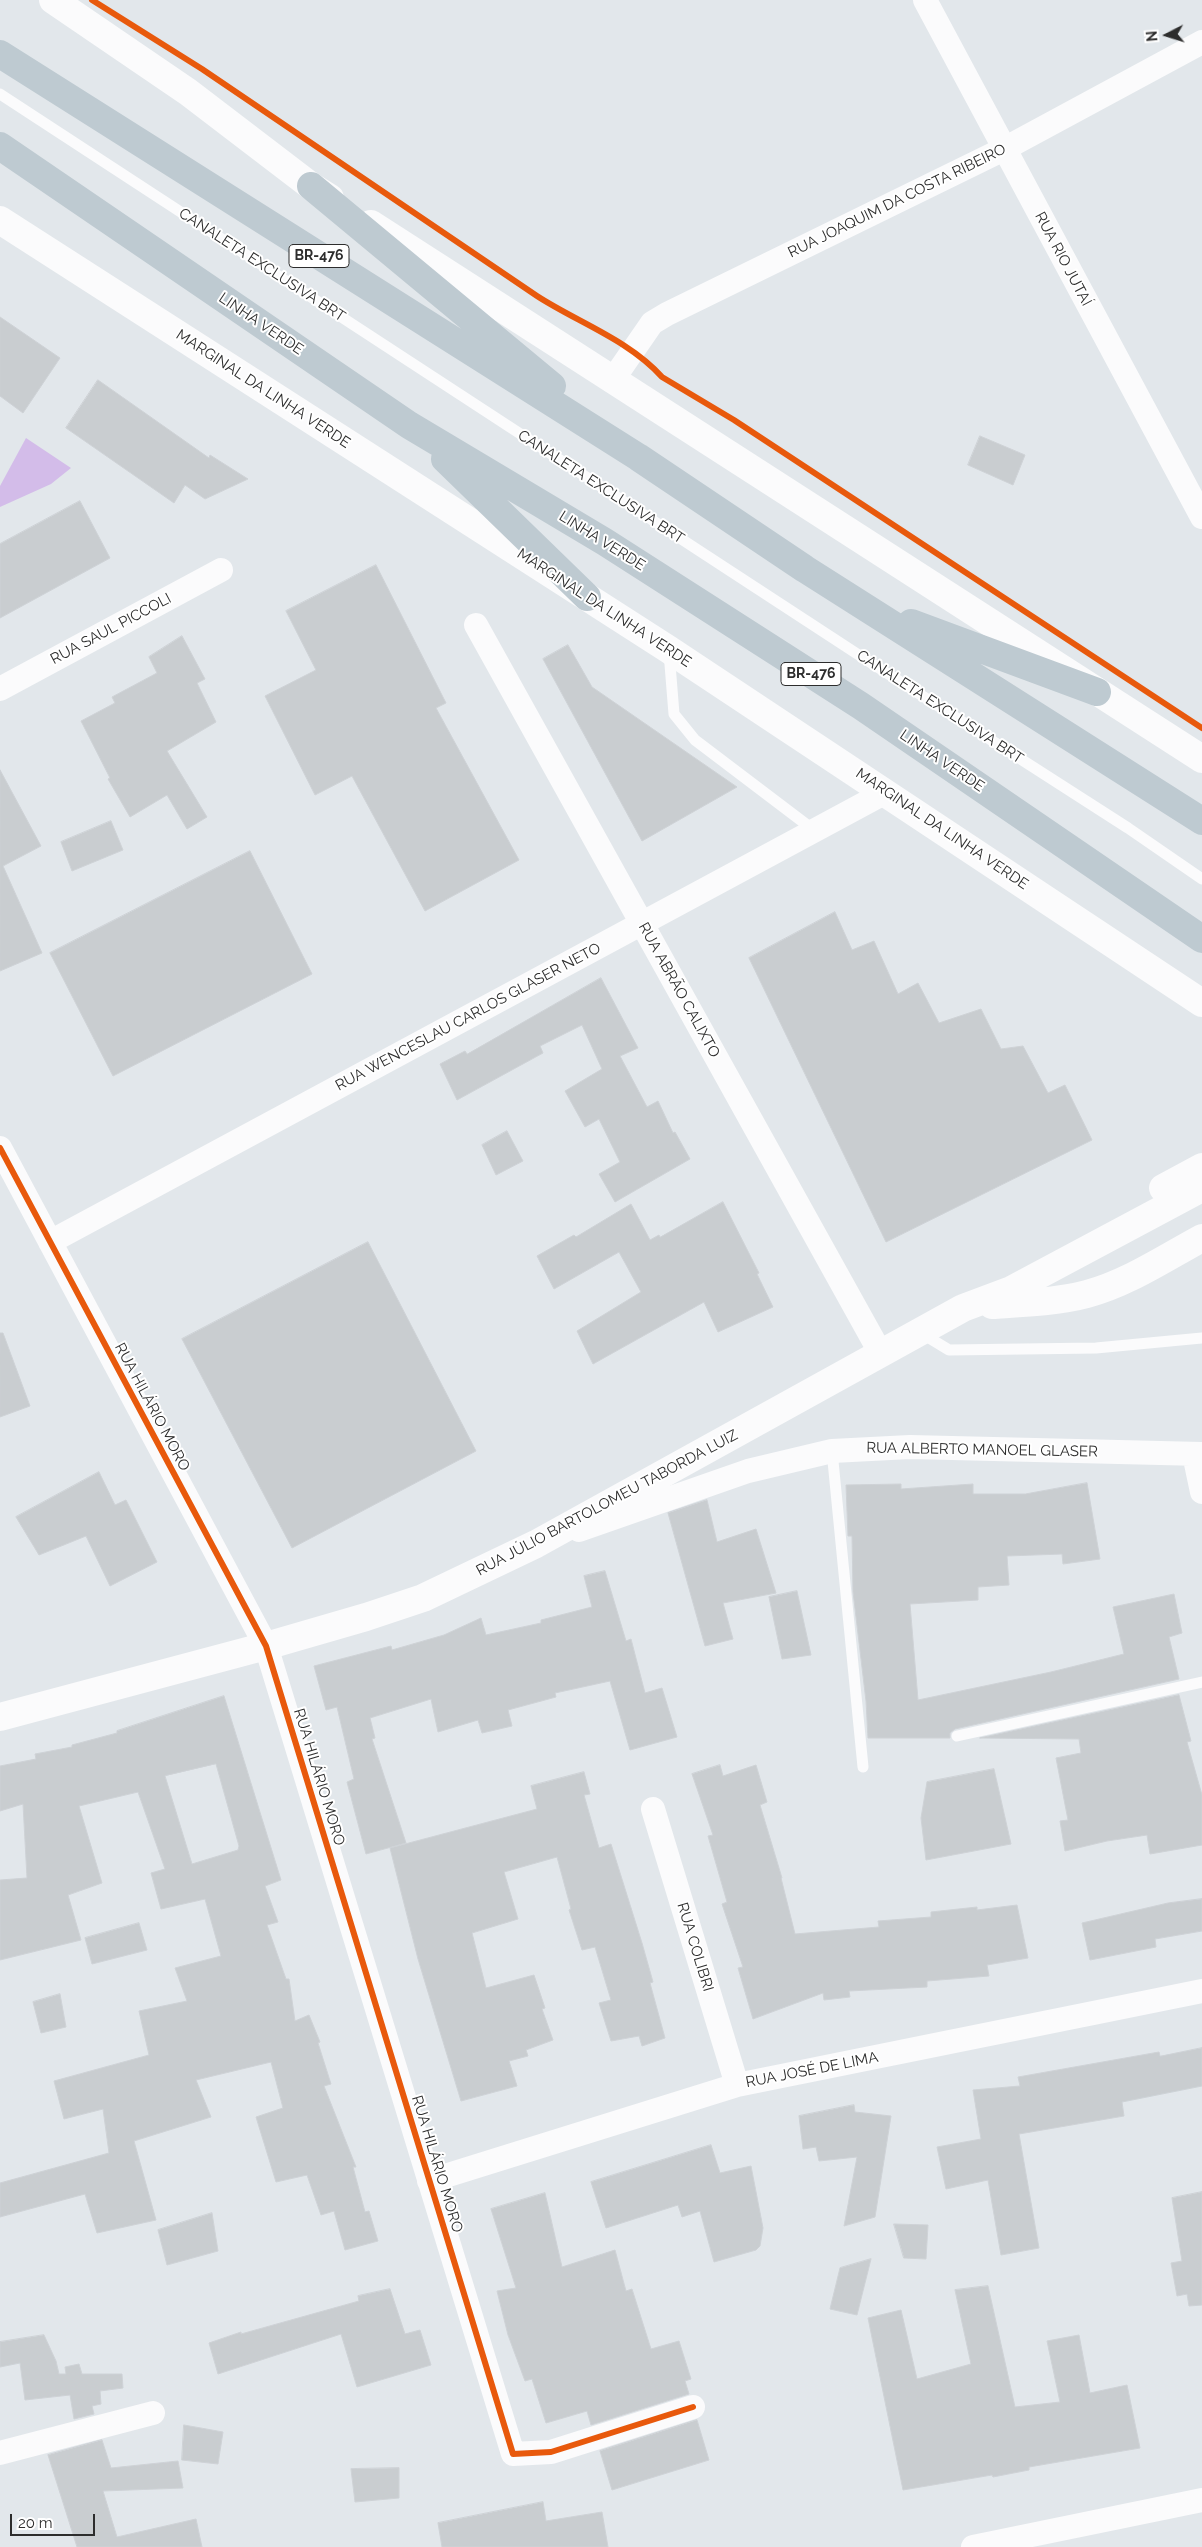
<!DOCTYPE html>
<meta charset="utf-8">
<style>
body{margin:0}
#map{position:relative;width:1202px;height:2547px;overflow:hidden;background:#e2e7eb;font-family:Raleway,sans-serif}
canvas{display:block}
.north{position:absolute;left:1142px;top:10px;width:50px;height:50px;-webkit-text-stroke:4px #fff;paint-order:stroke;rotate:265deg;font-size:14px;font-weight:700;line-height:20px;text-align:center;color:#2d2d2d}
.north::after{content:'';display:block;margin:auto;width:18px;height:22px;background:#2d2d2d;clip-path:polygon(50% 0,100% 100%,50% 72%,0 100%)}
.scale{position:absolute;left:10px;top:2514px;width:85px;height:22px;box-sizing:border-box;border:2px solid #2d2d2d;border-top:0;padding-left:6px;font-size:15px;line-height:18px;white-space:nowrap;color:#2d2d2d;-webkit-text-stroke:4px #fff;paint-order:stroke}
</style>
<div id="map">
<canvas width="1202" height="2547"></canvas>
<div class="north">N</div>
<div class="scale">20 m</div>
</div>
<script>
const ctx = document.querySelector('canvas').getContext('2d');
ctx.lineJoin = 'round';
function paint(path, color) { ctx.fillStyle = color; ctx.fill(path, 'evenodd'); }
function stroke(path, color, width, dash) { ctx.strokeStyle = color; ctx.lineWidth = width; ctx.lineCap = dash ? 'butt' : 'round'; ctx.setLineDash(dash || []); ctx.stroke(path); }
function label(font, color, halo, rows, align = 'center') {
  ctx.font = font + ' Raleway,sans-serif'; ctx.lineWidth = 4; ctx.setLineDash([]); ctx.textBaseline = 'middle'; ctx.strokeStyle = halo; ctx.fillStyle = color; for (const [text, x, y, turn = 0] of rows) {
    ctx.save(); ctx.translate(x, y); ctx.rotate((+turn || 0) * Math.PI / 180); ctx.textAlign = isNaN(turn) ? turn : align; if (halo) ctx.strokeText(text, 0, 0); ctx.fillText(text, 0, 0); ctx.restore();
  }
}
const green = new Path2D(`
 M 26,438 L 71,468 L 51,484 L 0,507 L 0,486 Z`);
const building = new Path2D(`
 M 0,317 L 60,358 L 23,413 L 0,396 Z
 M 98,380 L 209,458 L 210,455 L 248,479 L 205,499 L 185,485 L 174,503 L 66,428 Z
 M 980,436 L 1025,455 L 1013,485 L 968,465 Z
 M 80,501 L 110,558 L 0,618 L 0,544 Z
 M 376,565 L 446,703 L 436,708 L 519,860 L 425,911 L 352,776 L 315,795 L 265,696 L 316,670 L 286,611 Z
 M 182,636 L 205,679 L 197,683 L 216,722 L 167,751 L 207,817 L 187,829 L 167,795 L 130,817 L 108,779 L 110,778 L 81,721 L 115,703 L 112,697 L 157,673 L 149,657 Z
 M 568,645 L 592,687 L 737,787 L 642,841 L 543,659 Z
 M 0,770 L 41,846 L 3,866 L 42,953 L 0,971 Z
 M 111,821 L 123,850 L 72,871 L 61,842 Z
 M 250,851 L 312,974 L 113,1076 L 50,953 Z
 M 835,912 L 852,950 L 874,941 L 898,994 L 918,983 L 939,1023 L 981,1009 L 1001,1049 L 1023,1046 L 1048,1093 L 1065,1085 L 1092,1140 L 886,1242 L 749,958 Z
 M 601,978 L 638,1048 L 620,1056 L 647,1107 L 658,1101 L 673,1133 L 675,1132 L 690,1159 L 615,1202 L 599,1174 L 620,1162 L 599,1119 L 585,1127 L 565,1091 L 602,1069 L 582,1025 L 540,1046 L 543,1053 L 457,1100 L 440,1064 L 465,1051 L 467,1054 Z
 M 507,1131 L 523,1161 L 496,1175 L 482,1145 Z
 M 723,1202 L 759,1273 L 757,1274 L 773,1307 L 718,1332 L 704,1302 L 593,1364 L 577,1331 L 641,1292 L 619,1252 L 554,1289 L 537,1256 L 574,1235 L 576,1237 L 631,1204 L 650,1240 L 659,1235 L 660,1237 Z
 M 368,1242 L 476,1451 L 292,1548 L 182,1339 Z
 M 0,1333 L 3,1333 L 30,1406 L 0,1417 Z
 M 99,1472 L 115,1505 L 126,1500 L 157,1562 L 110,1586 L 86,1536 L 39,1555 L 16,1517 Z
 M 1087,1483 L 1100,1559 L 1063,1564 L 1062,1554 L 1007,1556 L 1009,1585 L 978,1587 L 978,1600 L 910,1604 L 918,1700 L 1051,1672 L 1124,1654 L 1113,1607 L 1174,1594 L 1182,1633 L 1169,1637 L 1179,1679 L 955,1729 L 950,1733 L 950,1738 L 868,1738 L 866,1701 L 853,1592 L 852,1536 L 848,1536 L 846,1485 L 901,1484 L 901,1489 L 973,1484 L 973,1494 L 1025,1494 Z
 M 707,1500 L 717,1542 L 756,1529 L 776,1593 L 723,1603 L 733,1639 L 705,1646 L 668,1513 Z
 M 605,1571 L 626,1641 L 631,1639 L 645,1693 L 662,1688 L 677,1737 L 630,1750 L 610,1681 L 555,1693 L 556,1697 L 508,1710 L 512,1726 L 482,1733 L 478,1720 L 438,1732 L 431,1699 L 370,1718 L 375,1738 L 372,1739 L 406,1843 L 366,1854 L 347,1782 L 354,1779 L 337,1707 L 326,1710 L 314,1666 L 391,1646 L 392,1650 L 444,1635 L 481,1618 L 486,1635 L 541,1623 L 541,1620 L 592,1607 L 584,1576 Z
 M 797,1591 L 811,1655 L 782,1659 L 769,1597 Z
 M 1179,1695 L 1191,1741 L 1187,1742 L 1202,1795 L 1202,1845 L 1150,1854 L 1147,1835 L 1107,1841 L 1065,1851 L 1060,1821 L 1068,1820 L 1056,1758 L 1081,1753 L 1079,1739 L 980,1738 Z
 M 224,1696 L 281,1880 L 265,1886 L 278,1922 L 267,1925 L 286,1979 L 289,1979 L 295,2021 L 309,2015 L 320,2042 L 318,2043 L 331,2084 L 324,2086 L 356,2167 L 353,2167 L 365,2212 L 369,2211 L 378,2241 L 345,2250 L 334,2211 L 321,2215 L 307,2175 L 276,2182 L 256,2117 L 283,2108 L 271,2062 L 196,2080 L 211,2117 L 134,2141 L 156,2220 L 97,2233 L 85,2194 L 0,2217 L 0,2183 L 109,2153 L 103,2109 L 64,2119 L 54,2081 L 149,2055 L 139,2011 L 187,2001 L 175,1968 L 221,1956 L 205,1899 L 161,1909 L 151,1873 L 165,1869 L 138,1792 L 79,1806 L 102,1883 L 68,1895 L 81,1940 L 0,1960 L 0,1880 L 27,1878 L 23,1804 L 0,1811 L 0,1766 L 36,1759 L 35,1754 L 72,1747 L 72,1745 L 117,1733 L 117,1731 ZM 216,1764 L 239,1846 L 238,1850 L 192,1864 L 165,1776 Z
 M 720,1765 L 723,1776 L 756,1765 L 767,1802 L 760,1805 L 782,1878 L 781,1878 L 795,1934 L 879,1927 L 878,1921 L 931,1917 L 931,1912 L 977,1907 L 977,1910 L 1017,1905 L 1028,1958 L 987,1965 L 989,1976 L 927,1981 L 927,1987 L 849,1991 L 850,1997 L 824,2000 L 823,1993 L 753,2019 L 738,1968 L 743,1967 L 722,1904 L 727,1902 L 708,1836 L 713,1835 L 692,1774 Z
 M 994,1769 L 1011,1844 L 926,1860 L 921,1818 L 927,1782 Z
 M 584,1772 L 590,1794 L 584,1795 L 599,1848 L 611,1844 L 642,1943 L 653,1982 L 650,1983 L 665,2038 L 642,2046 L 639,2036 L 611,2041 L 599,2003 L 611,2000 L 595,1947 L 582,1950 L 569,1910 L 571,1909 L 557,1857 L 504,1872 L 518,1919 L 472,1933 L 486,1988 L 534,1975 L 545,2008 L 542,2009 L 553,2040 L 526,2050 L 528,2056 L 509,2061 L 517,2086 L 461,2101 L 418,1959 L 390,1848 L 537,1809 L 531,1786 Z
 M 1202,1899 L 1202,1931 L 1155,1939 L 1156,1947 L 1090,1960 L 1082,1923 L 1168,1903 Z
 M 139,1923 L 147,1950 L 92,1964 L 85,1938 Z
 M 60,1994 L 66,2027 L 41,2033 L 33,2002 Z
 M 1202,2048 L 1202,2086 L 1122,2102 L 1124,2116 L 1019,2134 L 1039,2248 L 1001,2255 L 988,2180 L 946,2189 L 937,2147 L 981,2139 L 973,2090 L 1020,2086 L 1018,2077 L 1159,2052 L 1160,2056 Z
 M 854,2105 L 855,2112 L 891,2116 L 875,2217 L 844,2226 L 857,2157 L 819,2161 L 816,2147 L 803,2149 L 799,2116 Z
 M 711,2145 L 720,2173 L 751,2166 L 763,2228 L 760,2246 L 756,2250 L 714,2262 L 700,2211 L 682,2217 L 678,2205 L 606,2228 L 591,2182 Z
 M 1202,2192 L 1202,2305 L 1189,2306 L 1187,2294 L 1177,2296 L 1171,2263 L 1182,2261 L 1172,2198 Z
 M 545,2193 L 562,2267 L 615,2250 L 626,2291 L 632,2289 L 651,2349 L 679,2341 L 691,2379 L 685,2381 L 689,2394 L 591,2425 L 587,2411 L 546,2423 L 532,2379 L 525,2381 L 508,2335 L 497,2291 L 516,2288 L 491,2209 Z
 M 212,2213 L 218,2251 L 167,2265 L 158,2230 Z
 M 894,2224 L 928,2225 L 926,2259 L 904,2258 Z
 M 871,2259 L 857,2315 L 830,2309 L 840,2268 Z
 M 988,2286 L 1015,2407 L 1060,2402 L 1047,2341 L 1079,2335 L 1090,2393 L 1127,2385 L 1140,2448 L 1029,2467 L 1029,2470 L 993,2477 L 992,2475 L 903,2490 L 868,2318 L 901,2310 L 917,2379 L 971,2364 L 955,2290 Z
 M 390,2289 L 405,2334 L 420,2330 L 431,2365 L 357,2387 L 341,2334 L 218,2374 L 209,2343 L 241,2332 L 241,2334 L 359,2301 L 358,2296 Z
 M 44,2335 L 56,2361 L 59,2374 L 66,2374 L 65,2367 L 79,2364 L 82,2374 L 122,2374 L 123,2388 L 100,2391 L 101,2404 L 92,2406 L 94,2414 L 74,2419 L 70,2395 L 25,2400 L 20,2363 L 0,2367 L 0,2342 Z
 M 697,2420 L 709,2460 L 612,2490 L 600,2451 Z
 M 184,2425 L 223,2432 L 218,2464 L 182,2460 Z
 M 102,2440 L 111,2468 L 178,2461 L 183,2488 L 103,2491 L 117,2537 L 196,2519 L 202,2547 L 77,2547 L 48,2455 Z
 M 399,2468 L 399,2498 L 355,2502 L 351,2469 Z
 M 543,2502 L 546,2521 L 602,2512 L 608,2547 L 442,2547 L 438,2523 Z`);
const lane = new Path2D(`
 M 0,94 L 868,661 L 1128,828 L 1202,879
 M 669,652 L 674,714 L 695,740 L 815,831
 M 921,1333 L 949,1350 L 1096,1348 L 1202,1338
 M 832,1451 L 863,1767
 M 957,1736 L 1202,1682`);
const street = new Path2D(`
 M 925,0 L 1202,517
 M 612,381 L 652,323 L 667,314 L 1004,149 L 1202,42
 M 476,625 L 881,1354
 M 0,689 L 221,570
 M 0,1148 L 266,1646 L 513,2454 L 551,2452 L 693,2407
 M 50,1242 L 886,792
 M 1194,1454 L 1202,1492
 M 579,1530 L 748,1471 L 832,1451 L 910,1447 L 1202,1454
 M 653,1809 L 737,2085
 M 429,2181 L 737,2085 L 1202,1991
 M 0,2453 L 153,2413
 M 973,2547 L 1202,2500`);
const secondary = new Path2D(`
 M 53,0 L 188,92 L 311,186 L 330,198
 M 0,220 L 668,649 L 1202,1003
 M 371,224 L 1202,759
 M 1163,1188 L 1202,1167
 M 992,1305 C 1023,1303 1057,1302 1087,1294 C 1128,1283 1165,1258 1202,1238
 M 0,1717 L 266,1646 L 366,1617 L 423,1598 L 536,1544 L 963,1308 L 1011,1290 L 1202,1188`);
const highway = new Path2D(`
 M 0,54 L 638,457 L 805,569 L 1202,821
 M 0,146 L 409,425 L 605,542 L 861,706 L 1202,939
 M 311,186 L 552,386
 M 445,459 L 587,597
 M 911,623 L 1097,692`);
const cycleway = new Path2D(`
 M 92,0 L 202,69 L 537,296 C 577,322 629,340 662,377 L 734,420 L 1202,728
 M 0,1148 L 266,1646 L 513,2454 L 551,2452 L 693,2407`);
const shields = [
 [319,256,60],
 [811,674,60]
];
const shieldNames = [
 ["BR-476",319,256],
 ["BR-476",811,674]
];
const streetNames = [
 ["RUA JOAQUIM DA COSTA RIBEIRO",897,201,-26],
 ["RUA RIO JUTAÍ",1063,259,62],
 ["CANALETA EXCLUSIVA BRT",262,265,33],
 ["LINHA VERDE",261,324,34],
 ["MARGINAL DA LINHA VERDE",263,389,33],
 ["CANALETA EXCLUSIVA BRT",601,487,33],
 ["LINHA VERDE",602,541,32],
 ["MARGINAL DA LINHA VERDE",604,608,33],
 ["RUA SAUL PICCOLI",111,629,-28],
 ["CANALETA EXCLUSIVA BRT",940,707,33],
 ["LINHA VERDE",942,761,34],
 ["MARGINAL DA LINHA VERDE",942,829,34],
 ["RUA ABRÃO CALIXTO",679,990,61],
 ["RUA WENCESLAU CARLOS GLASER NETO",468,1017,-28],
 ["RUA HILÁRIO MORO",152,1407,62],
 ["RUA ALBERTO MANOEL GLASER",982,1450,1],
 ["RUA JÚLIO BARTOLOMEU TABORDA LUIZ",607,1503,-28],
 ["RUA HILÁRIO MORO",319,1777,73],
 ["RUA COLIBRI",695,1947,73],
 ["RUA JOSÉ DE LIMA",812,2070,-11],
 ["RUA HILÁRIO MORO",437,2164,73]
];
paint(green, '#d3bce9');
paint(building, '#c9cdd0');
stroke(building, '#ced2d6', 1);
stroke(lane, '#fbfbfc', 11);
stroke(street, '#fbfbfc', 24);
stroke(secondary, '#fbfbfc', 28);
stroke(highway, '#becad1', 28);
stroke(cycleway, '#e8590c', 6);
for (const [x, y, w] of shields) { const box = new Path2D(); box.roundRect(x - w / 2, y - 11.5, w, 23, 4); ctx.fillStyle = '#fff'; ctx.fill(box); stroke(box, '#2d2d2d', 1); }
label('bold 14px', '#2d2d2d', null, shieldNames);
label('15px', '#2d2d2d', '#fff', streetNames);
</script>
